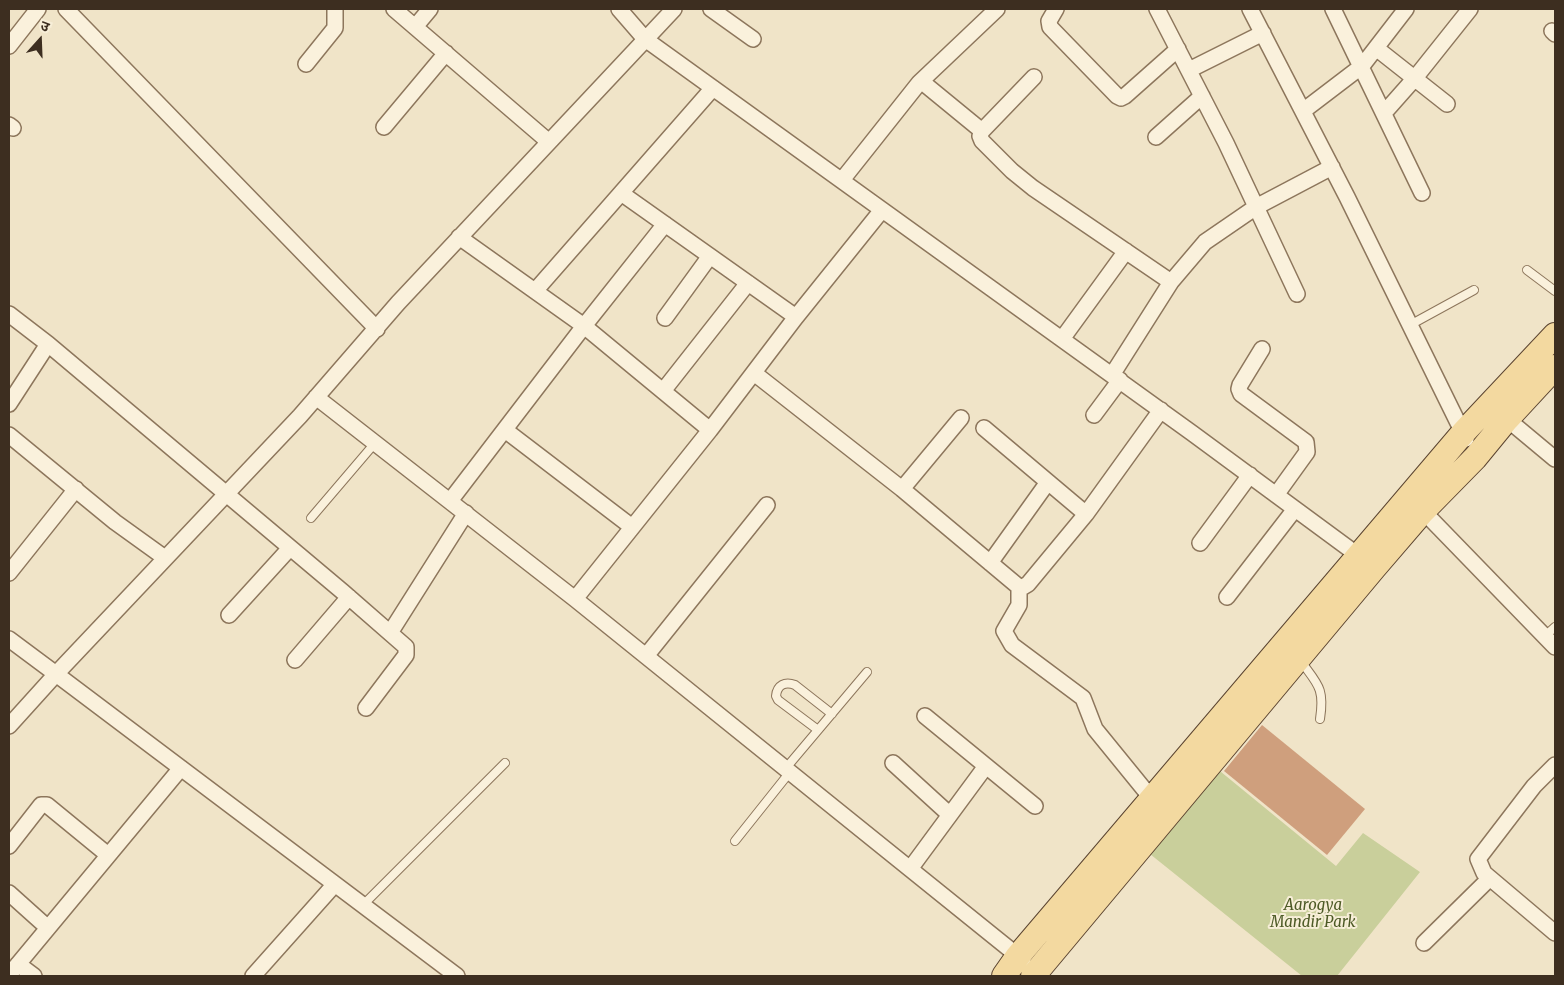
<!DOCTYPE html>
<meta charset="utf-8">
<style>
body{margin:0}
#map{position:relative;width:1564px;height:985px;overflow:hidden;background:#f0e4c8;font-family:Merriweather,"Noto Sans Devanagari",serif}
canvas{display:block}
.frame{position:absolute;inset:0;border:10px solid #3d2e20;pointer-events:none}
.north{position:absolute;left:15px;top:15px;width:50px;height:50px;-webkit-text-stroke:4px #f7eed8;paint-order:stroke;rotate:20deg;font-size:14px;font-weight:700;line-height:20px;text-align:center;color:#3d2e20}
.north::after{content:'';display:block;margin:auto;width:18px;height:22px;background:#3d2e20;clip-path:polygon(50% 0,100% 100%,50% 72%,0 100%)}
</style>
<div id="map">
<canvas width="1564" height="985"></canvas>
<div class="frame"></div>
<div class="north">उ</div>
</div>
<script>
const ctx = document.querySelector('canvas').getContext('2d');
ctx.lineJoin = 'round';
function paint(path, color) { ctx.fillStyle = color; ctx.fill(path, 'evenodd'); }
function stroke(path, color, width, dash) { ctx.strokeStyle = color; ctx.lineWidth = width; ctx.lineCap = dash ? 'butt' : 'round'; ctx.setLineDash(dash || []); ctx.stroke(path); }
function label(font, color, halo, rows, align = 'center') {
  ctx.font = font + ' Merriweather,serif'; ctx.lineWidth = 4; ctx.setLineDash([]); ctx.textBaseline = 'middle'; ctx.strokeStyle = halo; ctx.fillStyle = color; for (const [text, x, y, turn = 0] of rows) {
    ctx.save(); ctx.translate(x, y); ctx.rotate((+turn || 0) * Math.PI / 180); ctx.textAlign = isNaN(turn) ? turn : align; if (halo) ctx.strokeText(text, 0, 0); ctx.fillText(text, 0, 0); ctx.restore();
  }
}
const green = new Path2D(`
 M 1215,767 L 1336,866 L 1363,833 L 1420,872 L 1337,976 L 1302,976 L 1145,850 Z`);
const building = new Path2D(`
 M 1262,725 L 1365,809 L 1327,855 L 1224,771 Z`);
const service = new Path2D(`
 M 1527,270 L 1555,291
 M 1410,325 L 1474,290
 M 311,518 L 375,443
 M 1545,636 L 1555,627
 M 1300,660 C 1317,684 1325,687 1320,719
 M 818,730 L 778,700 L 776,696 C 777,685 785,681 795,685 L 832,714
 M 786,768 L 867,672
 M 735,841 L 790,772
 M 363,905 L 505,763`);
const minor = new Path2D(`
 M 66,9 L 377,329
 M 394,9 L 549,142
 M 619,9 L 645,39 L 1192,433 L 1359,556
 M 711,9 L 753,39
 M 1056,9 L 1049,21 L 1050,27 L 1117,96 L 1121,98 L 1125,96 L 1178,49
 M 1157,9 L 1226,143 L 1297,294
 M 1250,9 L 1347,197 L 1466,439
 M 1333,9 L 1422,193
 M 415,27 L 430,9
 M 1552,31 L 1555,34
 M 9,46 L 38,9
 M 1376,48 L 1447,104
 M 306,64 L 335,28 L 335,9
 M 1189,70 L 1263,33
 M 1034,77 L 982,131 L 980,136 L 982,141 L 1012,171 L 1033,188 L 1171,282
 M 921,81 L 982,131
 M 1303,111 L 1362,66 L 1406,9
 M 1384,113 L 1415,78 L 1470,9
 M 9,125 L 13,128
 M 384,127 L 446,53
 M 1156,137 L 1202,96
 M 842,180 L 919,83 L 997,9
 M 621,193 L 713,88
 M 459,237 L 584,326 L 710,430
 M 535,291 L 621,193 L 796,317 L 710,430 L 575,599
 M 9,314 L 48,344 L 343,592 L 406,647 L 406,655 L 366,708
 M 796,317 L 882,210
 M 665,318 L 710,256
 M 1062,339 L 1126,251
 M 1262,349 L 1240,385 L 1239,389 L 1241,394 L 1306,442 L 1307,452 L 1276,495
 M 754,373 L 902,489 L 1019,587 L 1023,587 L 1028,584 L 1086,514
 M 1112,375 L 1171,282 L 1205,242 L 1256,207 L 1332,167
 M 663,391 L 748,283
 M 316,397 L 575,599 L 1023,960
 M 9,404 L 48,344
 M 1094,415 L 1120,380
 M 1507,419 L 1555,459
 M 984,428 L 1086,514 L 1161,410
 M 505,430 L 632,527
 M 9,435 L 115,522 L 165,558
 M 902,489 L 961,418
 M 450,501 L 584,326 L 665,224
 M 1423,511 L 1555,647
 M 1200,543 L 1250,475
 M 990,563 L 1048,482
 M 9,573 L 76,489
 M 1019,587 L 1019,605 L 1004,631 L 1012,645 L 1083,698 L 1095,729 L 1152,799
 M 1227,597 L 1295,509
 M 229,615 L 290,548
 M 390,633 L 466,513
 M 9,639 L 56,674 L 9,726
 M 646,656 L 767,505
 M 295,660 L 349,597
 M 925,716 L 1035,806
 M 893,763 L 950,815
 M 1555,765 L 1534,786 L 1478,859 L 1484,873 L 1555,933
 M 9,846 L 41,805 L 47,805 L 108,855
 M 910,869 L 986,766
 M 9,893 L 48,928
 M 1424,943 L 1490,878
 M 18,964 L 34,976
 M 9,975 L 181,768
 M 253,976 L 335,884
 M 457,976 L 56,674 L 300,416 L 398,303 L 674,9`);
const primary = new Path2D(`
 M 1004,976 L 1018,956 L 1463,433 L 1555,335
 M 1033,976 L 1374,568 L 1423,511 L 1475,458 L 1507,419 L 1555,367`);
const parkNames = [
 ["Aarogya",1313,906],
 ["Mandir Park",1313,923]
];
paint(green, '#c9cf9b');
paint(building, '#cf9f7d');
stroke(service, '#8d765c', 10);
stroke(minor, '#8d765c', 18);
stroke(primary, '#5b4430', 26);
stroke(service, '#faf1dc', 8);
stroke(minor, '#faf1dc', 15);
stroke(primary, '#f3d9a0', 24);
label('italic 15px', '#4d5a26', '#f7eed8', parkNames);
</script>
